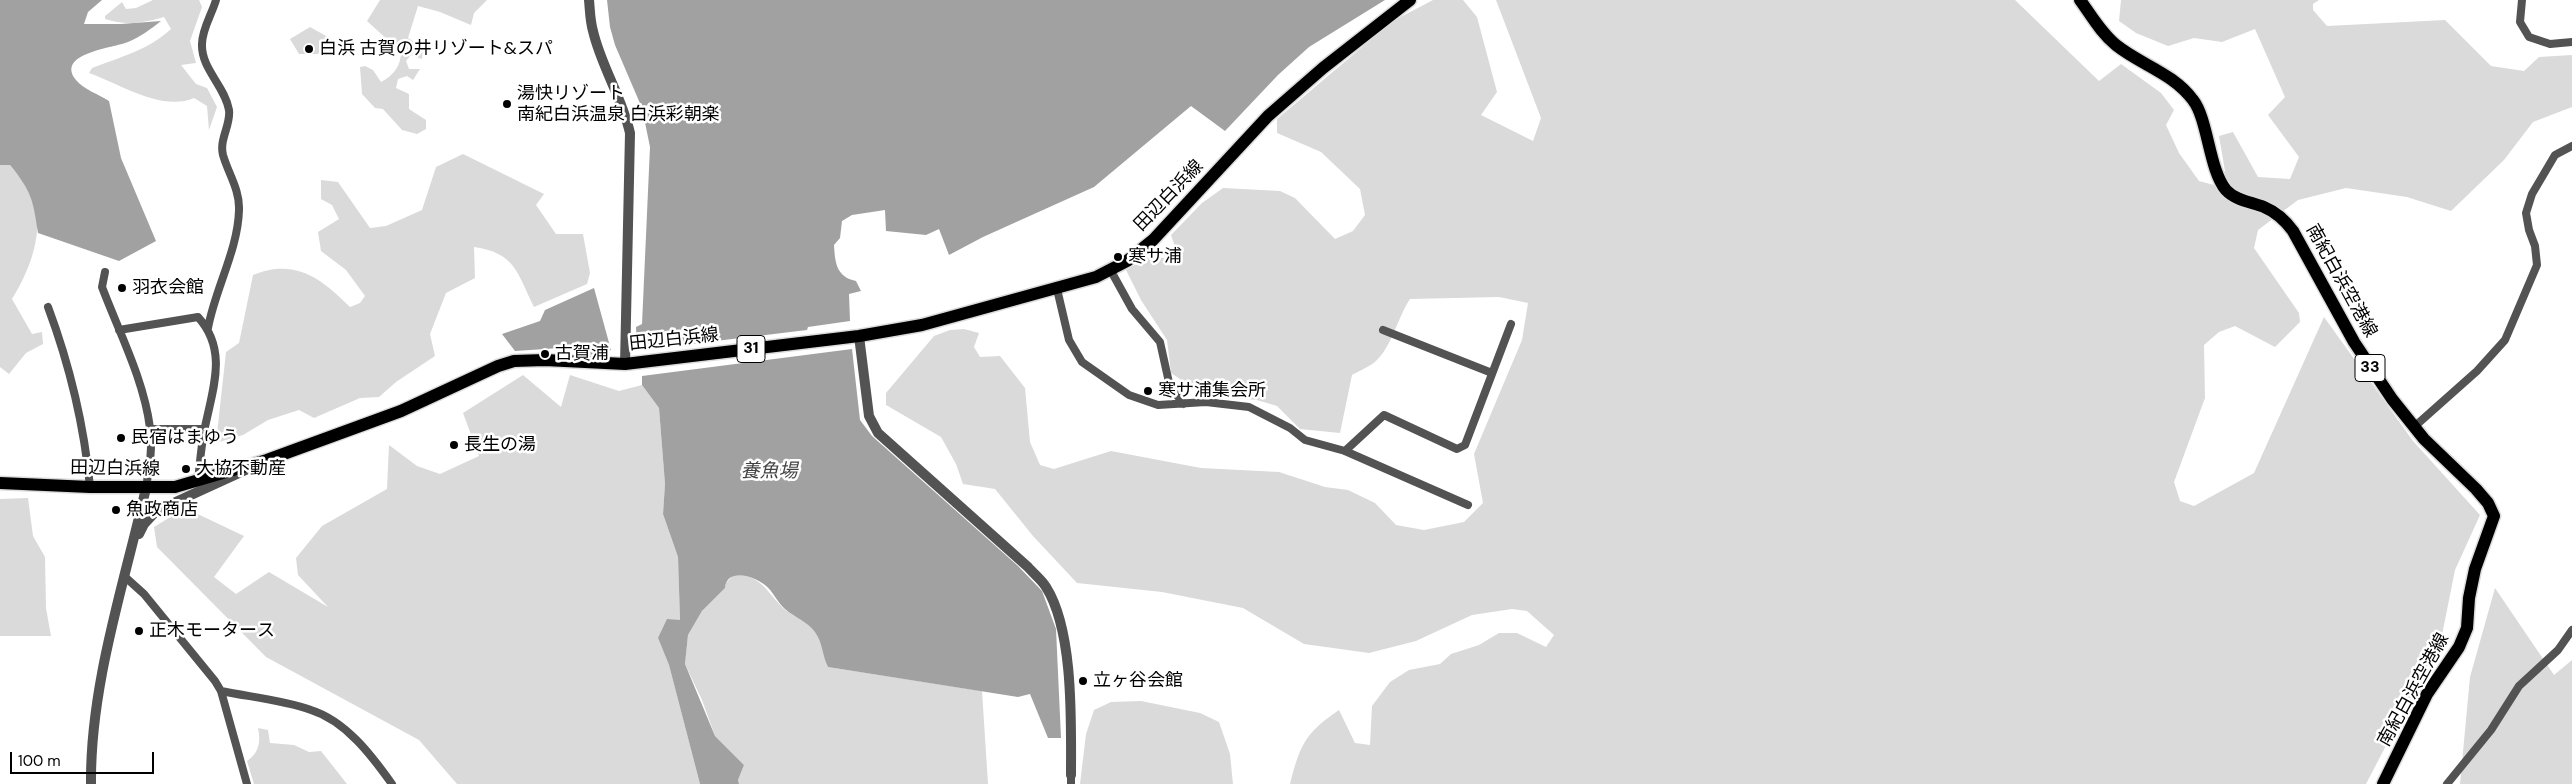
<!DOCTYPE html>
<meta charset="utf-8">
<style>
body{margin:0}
#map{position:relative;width:2572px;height:784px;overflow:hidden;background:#fff;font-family:"DM Sans",sans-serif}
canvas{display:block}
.scale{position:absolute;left:10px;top:752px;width:144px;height:22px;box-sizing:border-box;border:2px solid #000;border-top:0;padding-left:6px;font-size:15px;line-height:18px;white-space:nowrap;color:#000;-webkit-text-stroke:4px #fff;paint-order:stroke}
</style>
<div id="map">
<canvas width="2572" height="784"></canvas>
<div class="scale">100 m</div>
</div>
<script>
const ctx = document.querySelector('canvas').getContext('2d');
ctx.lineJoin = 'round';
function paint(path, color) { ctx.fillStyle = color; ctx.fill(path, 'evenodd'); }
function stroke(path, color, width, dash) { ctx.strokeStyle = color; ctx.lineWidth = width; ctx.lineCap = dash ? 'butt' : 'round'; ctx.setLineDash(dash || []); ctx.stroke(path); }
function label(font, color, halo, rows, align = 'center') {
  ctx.font = font + ' "DM Sans","Noto Sans JP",sans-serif'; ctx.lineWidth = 5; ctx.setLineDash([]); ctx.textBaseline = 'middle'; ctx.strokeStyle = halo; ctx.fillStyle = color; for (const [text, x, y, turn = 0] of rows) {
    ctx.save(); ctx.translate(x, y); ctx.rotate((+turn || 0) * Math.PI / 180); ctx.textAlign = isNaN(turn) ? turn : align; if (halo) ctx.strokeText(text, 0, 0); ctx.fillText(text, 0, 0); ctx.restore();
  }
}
const green = new Path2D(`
 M 153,0 L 199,0 L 202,7 L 190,41 L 196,63 L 181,65 L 196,84 L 207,88 L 217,107 L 209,130 L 207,106 L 194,98 C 162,112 120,84 89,73 L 92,68 C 121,57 148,50 171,29 L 164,17 C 143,23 126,26 105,19 L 105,16 L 122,2 L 126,9 L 136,8 Z
 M 380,0 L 487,0 L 474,13 L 471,25 L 440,12 L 418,6 L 408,38 L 423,47 L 422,59 L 411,55 L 406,61 L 409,69 L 420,69 L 413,80 L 407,76 L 398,79 L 396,88 L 409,94 L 409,109 L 426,120 L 426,129 L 417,134 L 402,130 L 383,109 L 375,108 L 362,94 L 360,67 L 365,66 L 373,70 L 381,82 C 393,76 401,66 401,52 L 367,21 Z
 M 1433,0 L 1463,0 L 1477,17 L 1497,92 L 1481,115 L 1533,141 L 1541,118 L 1496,0 L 2015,0 L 2099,81 L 2121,64 L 2161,93 L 2174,110 L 2166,125 L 2179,153 L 2199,181 L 2214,185 L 2225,171 L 2219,136 L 2233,132 L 2258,177 L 2290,179 L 2299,157 L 2268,115 L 2285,97 L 2255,29 L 2222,42 L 2194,38 L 2168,46 L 2136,33 L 2119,21 L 2121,0 L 2319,0 L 2313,4 L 2313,10 L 2327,26 L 2445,20 L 2491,66 L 2524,71 L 2539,57 L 2572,55 L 2572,107 L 2533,122 L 2504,160 L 2451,211 L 2407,197 L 2346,188 L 2298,200 L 2258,230 L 2254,248 L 2299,313 L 2300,322 L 2275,347 L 2235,326 L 2219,332 L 2204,345 L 2205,398 L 2174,482 L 2180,501 L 2194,506 L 2254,473 L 2324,317 L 2413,441 L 2480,515 L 2455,570 L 2441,640 L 2366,784 L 1290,784 C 1300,745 1305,733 1339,710 L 1355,743 L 1370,745 L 1372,706 L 1390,682 L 1409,670 L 1440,664 L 1451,654 L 1479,645 L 1499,633 L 1517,633 L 1546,647 L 1554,635 L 1527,611 L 1512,609 L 1472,615 L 1416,641 L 1369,653 L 1304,644 L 1243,608 L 1162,592 L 1077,583 L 1033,536 L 995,489 L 963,484 L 956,464 L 941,437 L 886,405 L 886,393 L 934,336 L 950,330 L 964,329 L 979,333 L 974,347 L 980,357 L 1000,356 L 1025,388 L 1030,442 L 1040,465 L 1054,469 L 1111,451 L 1201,468 L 1279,472 L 1325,487 L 1348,490 L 1375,503 L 1396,525 L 1424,530 L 1464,522 L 1483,503 L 1474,454 L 1522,340 L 1528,303 L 1499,297 L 1410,299 C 1398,317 1391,348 1376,361 C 1369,367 1359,371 1352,375 L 1340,433 L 1300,429 L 1277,406 L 1257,400 L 1205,396 L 1171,373 L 1167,340 L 1141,300 L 1126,270 L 1152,255 L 1170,260 L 1178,255 L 1171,235 L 1202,203 L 1223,188 L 1280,191 L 1295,198 L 1335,239 L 1353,231 L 1365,215 L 1360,189 L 1321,152 L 1277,133 L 1277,119 L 1393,21 Z
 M 310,27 L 328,37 L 318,54 L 299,54 L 290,39 Z
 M 463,154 L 544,194 L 536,205 L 556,234 L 583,234 L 590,273 L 587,284 L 534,307 C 517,273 516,253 474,247 L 475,278 L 446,293 L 430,334 L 435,356 L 396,382 L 379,397 L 360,398 L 314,418 L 299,410 L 268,420 L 243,435 L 216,443 L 226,352 L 239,343 L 253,275 C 295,258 321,278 350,307 L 360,303 L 365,296 L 346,270 L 321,251 L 318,232 L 339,219 L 332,205 L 321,199 L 321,180 L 338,182 L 370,228 L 386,226 L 422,210 L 436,167 Z
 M 0,165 L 10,165 C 15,172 22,179 27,186 C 49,221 32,267 12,299 L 32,334 L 42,332 L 43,344 L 26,353 L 9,374 L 0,367 Z
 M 523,375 L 561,407 L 570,375 L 619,391 L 642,385 L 659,408 L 665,484 L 663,514 L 678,557 L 680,620 L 658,638 L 669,665 L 700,784 L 457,784 L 419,740 L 266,657 L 157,547 L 154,527 L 185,508 L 244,536 L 214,577 L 236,594 L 269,572 L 328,607 L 298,575 L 296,558 L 322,526 L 387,489 L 389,445 L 417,466 L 440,474 L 479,456 L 463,413 Z
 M 28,498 L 33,536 L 45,557 L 46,608 L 51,636 L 0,636 L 0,499 Z
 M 733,575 C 759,573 767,592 783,608 C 792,616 807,621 815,631 C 823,642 822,656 828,667 L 982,691 L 988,784 L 739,784 L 738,780 L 744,765 L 715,736 L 702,700 L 685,664 L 688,635 L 702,611 L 725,588 L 726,583 Z
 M 2495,588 L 2554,675 L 2572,660 L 2572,784 L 2460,784 L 2470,677 Z
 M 1141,701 L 1200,713 L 1219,722 L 1230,754 L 1233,784 L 1080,784 L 1086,734 L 1094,710 L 1111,702 Z
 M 258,728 L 268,730 L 270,743 L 294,745 L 309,752 L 321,751 L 347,784 L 254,784 L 247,761 C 259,753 261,742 258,728 Z`);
const water = new Path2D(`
 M 0,0 L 102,0 L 88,12 L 84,24 L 121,24 L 161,21 C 151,29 140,37 128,42 C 114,48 55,53 76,80 C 83,89 100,95 109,101 L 121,158 L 156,241 L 119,261 L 38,233 C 33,200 32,192 10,165 L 0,165 Z
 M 607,0 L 1385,0 L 1309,47 L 1278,75 L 1225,131 L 1191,106 L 1094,187 L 983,237 L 949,255 L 939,229 L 926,235 L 886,231 L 885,210 L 852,215 L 842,221 L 840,238 L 834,245 C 835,262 836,277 856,281 L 861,291 L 849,294 L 850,321 L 808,327 L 807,330 L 641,350 L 637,349 L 636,327 L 642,324 L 650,147 L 642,108 L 615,45 L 610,27 Z
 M 594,288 L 611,350 L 598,356 L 560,348 L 515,351 L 502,334 L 540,321 L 545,310 Z
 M 852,349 L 860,420 L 872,436 L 1018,566 L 1042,591 L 1056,629 L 1061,738 L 1048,738 L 1030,694 L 1018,697 L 828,667 C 822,656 823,643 815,632 C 808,622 794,617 785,609 C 777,602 773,591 765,585 C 754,576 727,567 725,588 L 702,611 L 688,635 L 685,664 L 715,736 L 744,765 L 738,780 L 739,784 L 700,784 L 669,665 L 658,638 L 667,619 L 680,620 L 678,557 L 663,514 L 665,484 L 659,408 L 642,385 L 642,376 Z`);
const minor = new Path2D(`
 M 2522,0 L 2520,22 L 2529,37 L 2550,44 L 2572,42
 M 1111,271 L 1132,309 L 1160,342 L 1170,387 L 1184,404
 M 105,272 L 102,287 C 119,332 144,380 150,428 C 153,448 149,468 146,488
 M 1057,289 L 1069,340 L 1082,362 L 1129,395 L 1158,405 L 1206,402 L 1249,407 L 1290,428 L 1305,440 L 1345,451 L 1468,505
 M 48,307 C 70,366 84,424 90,487
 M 208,328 C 215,289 238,250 239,210 C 240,190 228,173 223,155 C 219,139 231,125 229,110 C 225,86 201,69 202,44 C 202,29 212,14 216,0
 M 119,330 L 198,317 C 228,350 213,388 205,427 C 201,445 200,463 198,481
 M 1383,330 L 1492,373
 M 2414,427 L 2477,371 L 2505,340 L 2537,265 L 2535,246 L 2529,230 L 2526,213 L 2532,194 L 2555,155 L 2572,146
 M 150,429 L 204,429
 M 1345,451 L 1384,415 L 1457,449 L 1465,445 L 1511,324
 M 124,576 L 144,594 L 215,681 L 221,691 L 247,784
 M 221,691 C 250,697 283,700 311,710 C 346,721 372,756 392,784
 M 1071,784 L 1071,775
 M 2447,784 L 2491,730 L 2519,686 L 2558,650 L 2572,630`);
const tertiary = new Path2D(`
 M 589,0 C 590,10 590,21 593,31 C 601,66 622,97 630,133 L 625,364
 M 859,336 L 869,416 L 878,433 L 1028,567 C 1034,574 1042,580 1046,587 C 1074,631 1071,723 1071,775
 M 139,534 L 144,524 L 156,511 L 250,468
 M 91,784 C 90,685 124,585 146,488`);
const primary = new Path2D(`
 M 2080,0 C 2091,15 2101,33 2116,45 C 2141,65 2173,73 2193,100 C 2208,119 2209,170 2226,190 C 2235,200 2251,202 2264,207 C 2276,212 2285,220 2293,231 L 2354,342 L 2392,399 L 2424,439 L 2476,489 L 2488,503 L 2494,516 L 2475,569 L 2469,598 L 2467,628 L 2459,647 L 2427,694 L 2383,784
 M 0,483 L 90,487 L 175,487 L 267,460 L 401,411 L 498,366 L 514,361 L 545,360 L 625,364 L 859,336 L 922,325 L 1096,277 L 1127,261 L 1153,240 L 1268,116 L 1323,68 L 1410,0`);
const markers = [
 [309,49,5,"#000"],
 [507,104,5,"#000"],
 [1118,257,5,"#000"],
 [122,288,5,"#000"],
 [545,354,5,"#000"],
 [1148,391,5,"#000"],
 [121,438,5,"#000"],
 [454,445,5,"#000"],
 [186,469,5,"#000"],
 [116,510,5,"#000"],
 [139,631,5,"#000"],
 [1083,681,5,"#000"]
];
const shields = [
 [751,349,28],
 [2370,368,30]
];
const shieldNames = [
 ["31",751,349],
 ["33",2370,368]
];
const poiNames = [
 ["白浜 古賀の井リゾート&スパ",319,49],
 ["湯快リゾート",517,94],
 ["南紀白浜温泉 白浜彩朝楽",517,115],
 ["寒サ浦",1128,257],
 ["羽衣会館",132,288],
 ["古賀浦",555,354],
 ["寒サ浦集会所",1158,391],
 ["民宿はまゆう",131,438],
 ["長生の湯",464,445],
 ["大協不動産",196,469],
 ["魚政商店",126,510],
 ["正木モータース",149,631],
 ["立ヶ谷会館",1093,681]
];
const streetNames = [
 ["田辺白浜線",1169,196,-46],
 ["南紀白浜空港線",2341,281,61],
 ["田辺白浜線",674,340,-6],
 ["田辺白浜線",115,469,1],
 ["南紀白浜空港線",2414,690,-61]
];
const waterNames = [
 ["養魚場",769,472]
];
paint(green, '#dadada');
paint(water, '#a1a1a1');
stroke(primary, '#dbdbdb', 15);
stroke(minor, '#535353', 8);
stroke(tertiary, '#535353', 10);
stroke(primary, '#000', 12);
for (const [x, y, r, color] of markers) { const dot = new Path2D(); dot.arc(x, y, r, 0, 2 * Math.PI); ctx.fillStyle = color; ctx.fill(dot); stroke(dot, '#fff', 2); }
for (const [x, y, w] of shields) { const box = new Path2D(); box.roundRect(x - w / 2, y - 13.5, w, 27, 4); ctx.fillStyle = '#fff'; ctx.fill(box); stroke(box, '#000', 1); }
label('bold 16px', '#000', null, shieldNames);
label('18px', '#000', '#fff', poiNames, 'left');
label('18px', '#000', '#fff', streetNames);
label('italic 19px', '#424242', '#fff', waterNames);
</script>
